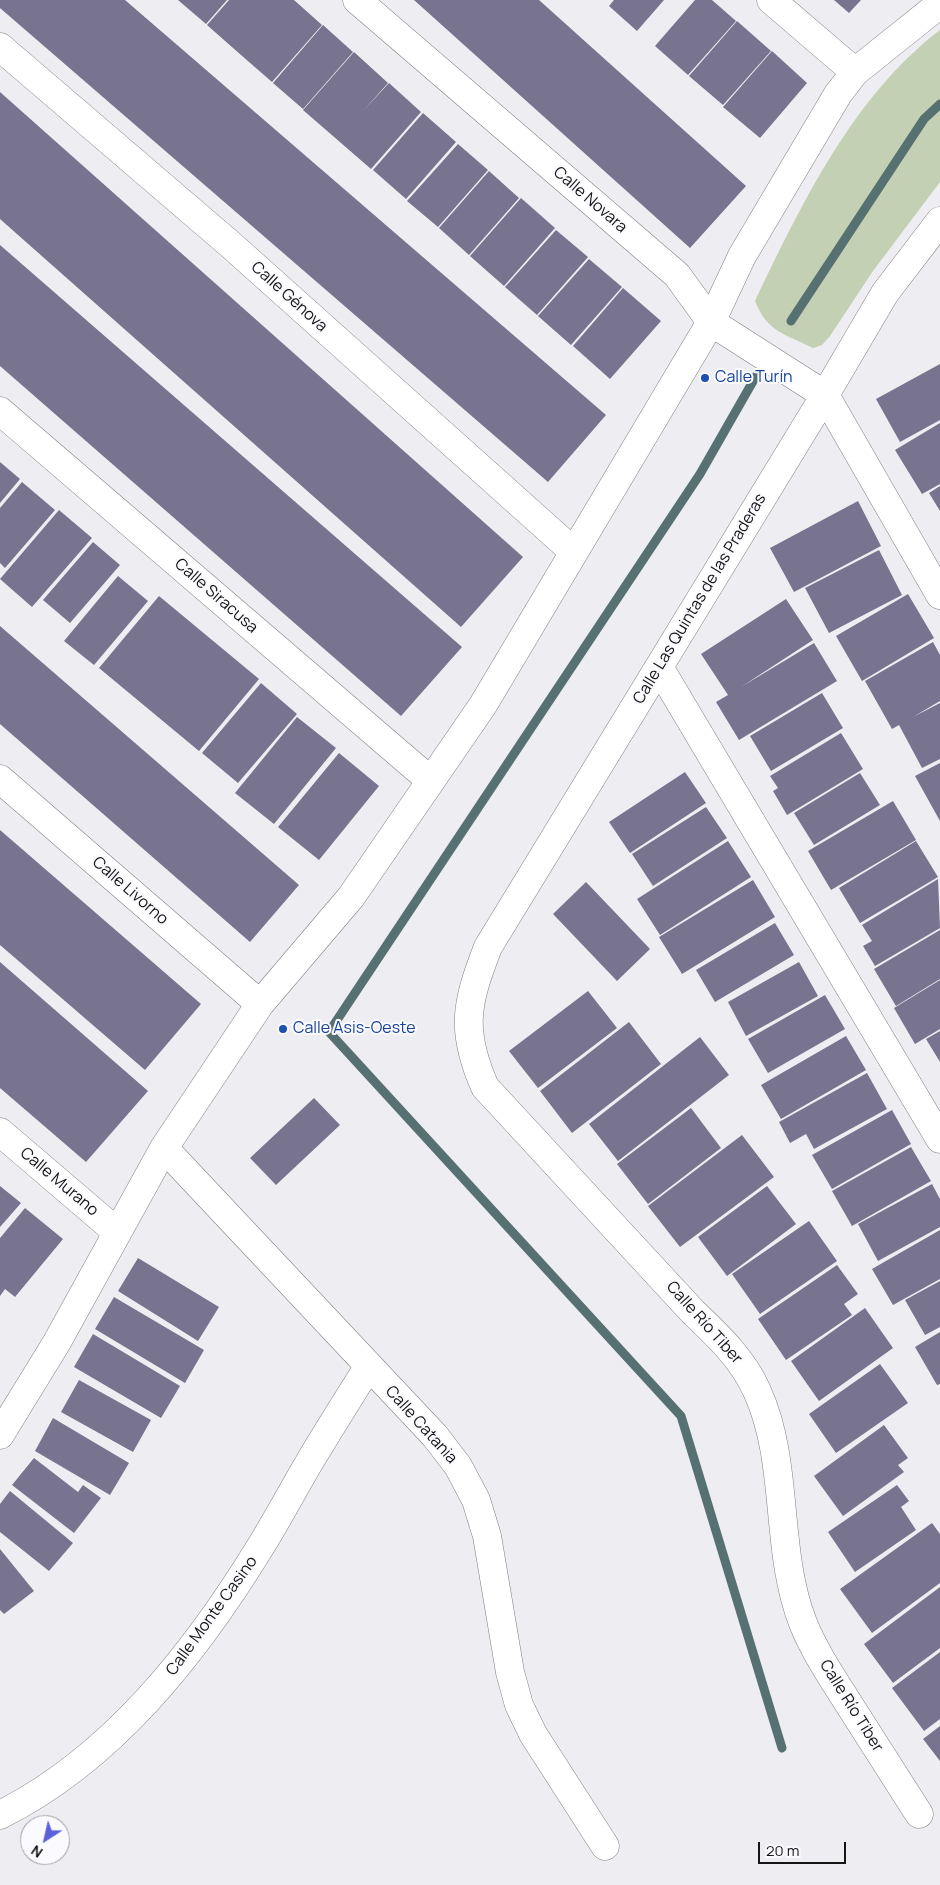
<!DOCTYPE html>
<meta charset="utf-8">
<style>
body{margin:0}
#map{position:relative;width:940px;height:1885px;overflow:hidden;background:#eeedf1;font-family:Manrope,sans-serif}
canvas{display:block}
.north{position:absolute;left:20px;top:1815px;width:50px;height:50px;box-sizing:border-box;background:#fbfaff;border:1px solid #9f9ea2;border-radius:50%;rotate:215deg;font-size:14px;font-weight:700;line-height:20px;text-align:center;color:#151516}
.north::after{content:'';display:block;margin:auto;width:18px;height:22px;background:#5862d9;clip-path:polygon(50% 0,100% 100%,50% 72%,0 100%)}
.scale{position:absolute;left:758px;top:1842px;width:88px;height:22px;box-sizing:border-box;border:2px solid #151516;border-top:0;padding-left:6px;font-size:15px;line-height:18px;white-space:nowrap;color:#151516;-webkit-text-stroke:4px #fbfaff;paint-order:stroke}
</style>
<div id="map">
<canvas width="940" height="1885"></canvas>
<div class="north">N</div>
<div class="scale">20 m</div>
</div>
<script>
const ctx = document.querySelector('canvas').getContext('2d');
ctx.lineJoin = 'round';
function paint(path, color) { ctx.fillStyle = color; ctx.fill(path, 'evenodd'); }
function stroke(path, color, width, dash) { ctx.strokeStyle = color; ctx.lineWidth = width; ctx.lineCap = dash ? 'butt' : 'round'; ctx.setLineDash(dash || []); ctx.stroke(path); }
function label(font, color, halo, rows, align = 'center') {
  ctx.font = font + ' Manrope,sans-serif'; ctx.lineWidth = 4; ctx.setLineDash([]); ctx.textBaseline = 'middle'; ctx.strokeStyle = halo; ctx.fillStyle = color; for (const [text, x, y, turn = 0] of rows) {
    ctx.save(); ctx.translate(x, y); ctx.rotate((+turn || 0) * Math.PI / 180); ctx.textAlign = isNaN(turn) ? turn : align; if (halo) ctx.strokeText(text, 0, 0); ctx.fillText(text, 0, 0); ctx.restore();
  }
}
const green = new Path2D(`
 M 940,30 L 940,182 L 873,271 L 830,336 L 822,345 L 813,348 C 785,334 767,332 755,301 C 801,205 853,96 940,30 Z`);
const stream = new Path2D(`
 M 791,321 L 924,119 L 940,104
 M 756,376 L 700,474 L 329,1032 L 681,1416 L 782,1748`);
const building = new Path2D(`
 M 0,0 L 125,0 L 606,415 L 548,482 L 0,8 Z
 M 178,0 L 227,0 L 206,24 Z
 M 229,0 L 294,0 L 322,25 L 272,82 L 241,55 L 266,26 L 241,55 L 207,25 Z
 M 414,0 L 539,0 L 746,186 L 690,248 Z
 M 614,0 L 664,0 L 637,31 L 609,6 Z
 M 695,0 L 712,0 L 736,21 L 688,75 L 655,46 Z
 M 834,0 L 861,0 L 849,13 Z
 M 737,21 L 771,51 L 723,105 L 689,76 Z
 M 323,25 L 353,52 L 303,109 L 273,83 Z
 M 772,51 L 807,83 L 760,138 L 723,107 Z
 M 354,52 L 388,83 L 363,111 L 389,83 L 421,112 L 371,169 L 303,110 Z
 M 0,92 L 523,557 L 461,627 L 0,219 Z
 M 423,113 L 456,142 L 406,199 L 373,170 Z
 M 458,144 L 488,170 L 438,227 L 407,201 Z
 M 489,171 L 519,198 L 469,255 L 439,228 Z
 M 521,198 L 555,228 L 504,286 L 470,256 Z
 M 556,230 L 588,257 L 537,315 L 505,287 Z
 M 0,245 L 462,647 L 401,716 L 0,366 Z
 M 589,259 L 622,287 L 571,345 L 538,316 Z
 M 623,288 L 661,321 L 610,379 L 573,346 Z
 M 940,364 L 940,420 L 900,442 L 876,399 Z
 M 940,423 L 940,484 L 922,494 L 895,450 Z
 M 0,462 L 20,479 L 0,503 Z
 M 22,482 L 55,510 L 5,568 L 0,563 L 0,508 Z
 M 940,486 L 940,511 L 929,493 Z
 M 858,501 L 881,546 L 794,592 L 770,548 Z
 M 59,510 L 92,538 L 32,607 L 0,579 Z
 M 93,542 L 120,565 L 70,623 L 43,600 Z
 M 879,550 L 902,595 L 829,633 L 805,588 Z
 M 118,576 L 148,601 L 94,665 L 64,641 Z
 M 908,594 L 934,638 L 862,681 L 836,636 Z
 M 159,596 L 259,679 L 199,751 L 99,668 Z
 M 786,599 L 813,640 L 741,687 L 814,643 L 837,681 L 739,740 L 716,702 L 728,695 L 701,654 Z
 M 0,626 L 299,885 L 250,942 L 0,724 Z
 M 933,642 L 940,655 L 940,701 L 913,717 L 940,703 L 940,759 L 922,768 L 899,725 L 892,729 L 865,681 Z
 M 261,683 L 297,714 L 238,783 L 202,753 Z
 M 822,693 L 843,728 L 771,771 L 750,736 Z
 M 297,717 L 336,748 L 274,824 L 235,793 Z
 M 841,733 L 863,769 L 787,815 L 773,791 L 778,788 L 770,776 Z
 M 339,753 L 379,786 L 319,860 L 278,827 Z
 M 940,763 L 940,821 L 915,776 Z
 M 685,772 L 706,803 L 630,853 L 609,822 Z
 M 860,773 L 880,805 L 814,845 L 794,813 Z
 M 893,801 L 916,840 L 831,890 L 808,851 Z
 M 706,807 L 727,838 L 653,886 L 632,854 Z
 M 0,830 L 201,1004 L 145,1070 L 0,945 Z
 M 728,841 L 751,877 L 660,935 L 637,899 Z
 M 916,841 L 938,877 L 860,923 L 839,888 Z
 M 938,879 L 940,928 L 875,966 L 863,946 L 872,941 L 862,925 Z
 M 753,880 L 775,917 L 682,974 L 659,937 Z
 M 586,882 L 650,949 L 617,981 L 553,914 Z
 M 775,923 L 794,955 L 715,1002 L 696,970 Z
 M 940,930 L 940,979 L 896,1006 L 874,969 Z
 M 0,962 L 148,1091 L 86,1162 L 0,1088 Z
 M 799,962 L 818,996 L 746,1036 L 728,1002 Z
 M 940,980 L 940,1029 L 915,1044 L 894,1008 Z
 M 588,991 L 617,1028 L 538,1088 L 509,1051 Z
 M 825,995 L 845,1029 L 768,1073 L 748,1039 Z
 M 629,1022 L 661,1064 L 572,1133 L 540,1091 Z
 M 940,1031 L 940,1062 L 926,1039 Z
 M 846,1036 L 866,1070 L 781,1119 L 761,1085 Z
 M 700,1037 L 729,1075 L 618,1161 L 589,1124 Z
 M 867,1073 L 887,1109 L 814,1149 L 806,1134 L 790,1143 L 779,1122 Z
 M 314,1098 L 340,1125 L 276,1185 L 250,1158 Z
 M 691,1108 L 721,1148 L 648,1204 L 617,1164 Z
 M 892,1110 L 911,1144 L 832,1189 L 812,1155 Z
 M 742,1135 L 774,1177 L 680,1247 L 648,1206 Z
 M 911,1147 L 931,1181 L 852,1226 L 832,1191 Z
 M 932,1184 L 940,1199 L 940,1227 L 878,1261 L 858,1224 Z
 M 0,1186 L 21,1203 L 0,1227 Z
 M 767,1186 L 796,1224 L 727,1276 L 698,1237 Z
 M 25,1208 L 63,1239 L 15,1297 L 5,1289 L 0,1296 L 0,1238 Z
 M 809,1221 L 837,1261 L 760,1314 L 732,1274 Z
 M 940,1230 L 940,1279 L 893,1305 L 872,1269 Z
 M 138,1258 L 219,1307 L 198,1341 L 118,1291 Z
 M 837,1265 L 858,1294 L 844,1304 L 852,1315 L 786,1360 L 758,1319 Z
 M 940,1281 L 940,1327 L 925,1335 L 905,1300 Z
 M 114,1297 L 204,1350 L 185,1383 L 95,1329 Z
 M 865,1308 L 893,1348 L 819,1401 L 791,1361 Z
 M 940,1332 L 940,1384 L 937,1385 L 915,1347 Z
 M 93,1334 L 180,1386 L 161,1418 L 74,1367 Z
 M 880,1364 L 908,1403 L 836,1453 L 809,1414 Z
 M 79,1380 L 151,1420 L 133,1452 L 61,1412 Z
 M 53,1418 L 129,1463 L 110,1495 L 35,1451 Z
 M 884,1425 L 908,1458 L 898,1465 L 904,1472 L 843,1516 L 814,1476 Z
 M 34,1458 L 78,1492 L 83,1485 L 101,1498 L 74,1533 L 12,1485 Z
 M 897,1485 L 909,1501 L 901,1507 L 916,1530 L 855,1572 L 828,1532 Z
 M 10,1491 L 73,1543 L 49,1571 L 0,1532 L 0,1504 Z
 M 932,1523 L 940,1534 L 940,1583 L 872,1633 L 840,1589 Z
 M 0,1549 L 34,1591 L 4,1614 L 0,1610 Z
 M 940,1587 L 940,1648 L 893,1683 L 864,1644 Z
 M 940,1652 L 940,1719 L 924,1731 L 892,1688 Z
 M 940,1726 L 940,1761 L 923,1739 Z`);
const minor = new Path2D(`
 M 357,0 L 677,275 L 711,322 L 825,395 L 940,595
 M 771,0 L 855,72
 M 0,47 L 231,245 L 574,552
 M 0,411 L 431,781
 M 659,667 L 940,1139
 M 0,779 L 260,1004
 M 0,1132 L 117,1232
 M 164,1148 L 435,1436 L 458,1466 L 476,1500 L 487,1536 L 510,1672 L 519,1705 L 533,1734 L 605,1846
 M 0,1435 L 57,1342 L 164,1148 L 260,1004 L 351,897 L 483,705 L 711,322 L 742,256 L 838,94 L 855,72 L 940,4
 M 919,1814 C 897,1779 874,1744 852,1709 C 835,1682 815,1653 803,1623 C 774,1549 790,1463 757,1391 C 743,1359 717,1335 693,1312 L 485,1087 C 460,1030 466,1004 488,947 L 825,395 L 885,293 L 940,221
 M 0,1815 C 112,1759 195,1653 259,1549 C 277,1520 293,1490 310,1461 C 329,1429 349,1398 368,1367`);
const markers = [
 [705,378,5,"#1a4fb4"],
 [283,1029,5,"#1a4fb4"]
];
const streetNames = [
 ["Calle Novara",590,200,41],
 ["Calle Génova",289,297,42],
 ["Calle Siracusa",216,596,41],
 ["Calle Las Quintas de las Praderas",700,599,-59],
 ["Calle Livorno",130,891,41],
 ["Calle Murano",59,1182,40],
 ["Calle Río Tiber",704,1323,48],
 ["Calle Catania",421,1425,48],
 ["Calle Monte Casino",212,1616,-54],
 ["Calle Río Tiber",851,1706,58]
];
const transitNames = [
 ["Calle Turín",715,378],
 ["Calle Asis-Oeste",293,1029]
];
paint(green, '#c4d0b4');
stroke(stream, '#577172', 9);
paint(building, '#78738e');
stroke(minor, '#807f83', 29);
stroke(minor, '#fff', 28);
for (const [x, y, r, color] of markers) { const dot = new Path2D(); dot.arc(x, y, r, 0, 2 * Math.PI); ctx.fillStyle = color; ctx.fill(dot); stroke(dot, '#fbfaff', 2); }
label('16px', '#151516', '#fbfaff', streetNames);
label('16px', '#164399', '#fbfaff', transitNames, 'left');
</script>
